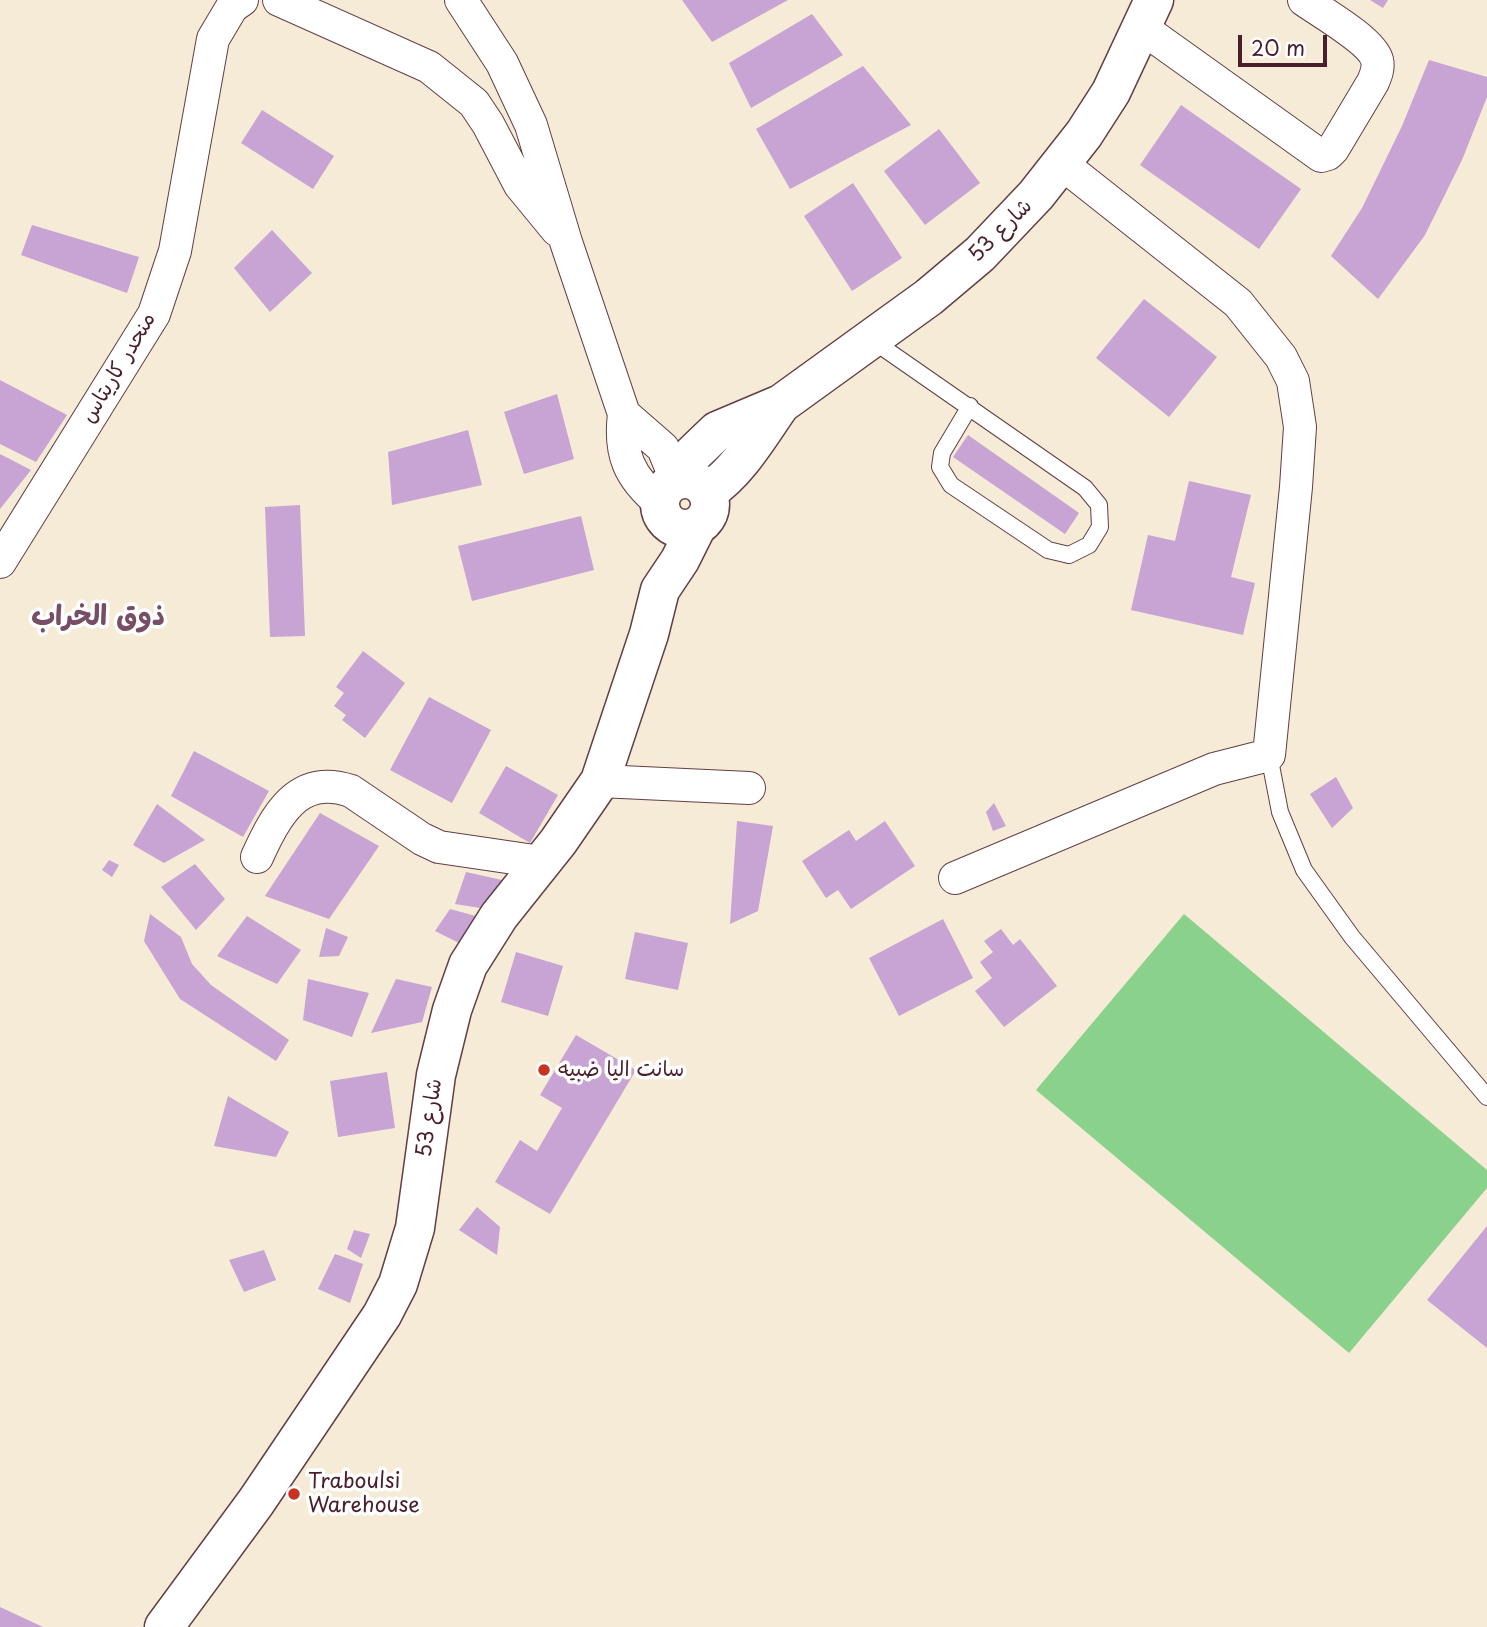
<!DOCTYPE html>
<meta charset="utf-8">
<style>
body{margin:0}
#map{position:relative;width:1487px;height:1627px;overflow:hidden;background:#f5ebd6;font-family:"Playpen Sans",sans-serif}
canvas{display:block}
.scale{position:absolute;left:1238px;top:35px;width:89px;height:32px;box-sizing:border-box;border:4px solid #4a1f2b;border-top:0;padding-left:9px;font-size:21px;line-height:24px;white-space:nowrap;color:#4a1f2b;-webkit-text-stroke:5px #fff;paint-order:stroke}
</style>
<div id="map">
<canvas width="1487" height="1627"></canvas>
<div class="scale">20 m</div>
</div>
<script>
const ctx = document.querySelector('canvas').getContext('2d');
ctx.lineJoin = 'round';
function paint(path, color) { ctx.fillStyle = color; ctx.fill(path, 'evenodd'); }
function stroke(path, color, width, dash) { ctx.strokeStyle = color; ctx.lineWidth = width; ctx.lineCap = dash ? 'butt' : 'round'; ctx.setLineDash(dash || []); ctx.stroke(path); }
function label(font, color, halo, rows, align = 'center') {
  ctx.font = font + ' "Playpen Sans","Playpen Sans Arabic",sans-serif'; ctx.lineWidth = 7; ctx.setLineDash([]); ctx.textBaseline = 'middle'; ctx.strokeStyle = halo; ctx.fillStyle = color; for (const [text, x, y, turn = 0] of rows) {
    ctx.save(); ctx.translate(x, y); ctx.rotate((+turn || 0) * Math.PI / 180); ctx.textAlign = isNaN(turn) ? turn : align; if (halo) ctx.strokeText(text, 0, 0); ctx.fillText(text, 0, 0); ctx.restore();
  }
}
const green = new Path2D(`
 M 1184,914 L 1487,1170 L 1487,1188 L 1349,1353 L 1036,1090 Z`);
const building = new Path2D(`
 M 682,0 L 788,0 L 712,42 Z
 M 1370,0 L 1388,0 L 1383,8 Z
 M 812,14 L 843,55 L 751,108 L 729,63 Z
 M 1429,60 L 1487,77 L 1487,97 L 1462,160 L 1425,235 L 1378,299 L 1331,256 L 1362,208 L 1402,126 Z
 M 863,66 L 911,125 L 790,189 L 756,129 Z
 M 1181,105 L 1301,189 L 1259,249 L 1140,165 Z
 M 262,110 L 334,156 L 313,189 L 241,143 Z
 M 939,129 L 980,183 L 925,225 L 884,171 Z
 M 853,183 L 902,258 L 852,291 L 804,216 Z
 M 32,225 L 139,257 L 127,293 L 21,255 Z
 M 272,230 L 312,273 L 270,312 L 234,268 Z
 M 1144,299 L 1217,357 L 1169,417 L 1096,358 Z
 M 0,380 L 67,415 L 36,462 L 0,444 Z
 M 557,394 L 574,459 L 524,474 L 504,412 Z
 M 468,430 L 482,485 L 392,505 L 388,452 Z
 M 968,435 L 1079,513 L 1065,534 L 953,457 Z
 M 0,454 L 31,470 L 0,509 Z
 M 1189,481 L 1251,495 L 1231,577 L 1255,583 L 1243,635 L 1131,610 L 1148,535 L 1175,541 Z
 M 300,505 L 305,636 L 270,637 L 265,507 Z
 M 581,516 L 594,570 L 472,601 L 458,546 Z
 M 363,651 L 405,683 L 365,738 L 342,720 L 346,715 L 334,706 L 344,693 L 336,687 Z
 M 429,697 L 491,730 L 452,803 L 390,770 Z
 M 194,751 L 269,791 L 243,837 L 171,796 Z
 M 506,766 L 558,795 L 530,843 L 479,813 Z
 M 1336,777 L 1353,808 L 1332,828 L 1310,794 Z
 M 994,803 L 1006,826 L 993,831 L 986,812 Z
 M 157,804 L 205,840 L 164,863 L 133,845 Z
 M 320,813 L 379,846 L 329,919 L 265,896 Z
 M 737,821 L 773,826 L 758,911 L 730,924 Z
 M 885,821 L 915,866 L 851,909 L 838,890 L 826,898 L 802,861 L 849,830 L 856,841 Z
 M 109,860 L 119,865 L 112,877 L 102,870 Z
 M 195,864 L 225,899 L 196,930 L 161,887 Z
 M 466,872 L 511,882 L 493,910 L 455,904 Z
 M 450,909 L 483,918 L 469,948 L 435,931 Z
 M 150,914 L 181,937 L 192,964 L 211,985 L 289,1040 L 276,1061 L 180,999 L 144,941 Z
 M 247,916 L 301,950 L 277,984 L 217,956 Z
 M 943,919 L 973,978 L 899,1016 L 869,958 Z
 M 326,928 L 348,937 L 339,956 L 319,957 Z
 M 1001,929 L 1013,945 L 1020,939 L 1057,986 L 1004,1027 L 975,991 L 992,978 L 980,962 L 993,952 L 984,941 Z
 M 635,932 L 688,943 L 678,990 L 625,979 Z
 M 516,952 L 563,966 L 548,1016 L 501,1002 Z
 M 308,979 L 369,993 L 352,1037 L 303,1020 Z
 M 396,979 L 432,987 L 422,1022 L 371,1033 Z
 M 576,1035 L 636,1070 L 550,1214 L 495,1182 L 520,1140 L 537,1151 L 562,1108 L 540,1095 Z
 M 387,1072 L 395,1128 L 338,1137 L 330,1081 Z
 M 228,1096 L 289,1132 L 276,1157 L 214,1146 Z
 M 477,1207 L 500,1227 L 497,1255 L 459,1230 Z
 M 1487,1226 L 1487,1348 L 1427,1300 Z
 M 354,1230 L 370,1234 L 361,1258 L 347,1249 Z
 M 264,1250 L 276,1280 L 244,1292 L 229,1260 Z
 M 335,1254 L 363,1264 L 350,1303 L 318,1289 Z
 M 0,1607 L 43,1627 L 0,1627 Z`);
const service = new Path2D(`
 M 872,340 L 1085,488 L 1099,505 L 1100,527 L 1089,545 L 1069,555 L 1048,550 L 951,485 L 940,467 L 942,453 L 970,406
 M 1269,755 L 1280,812 L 1304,870 L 1352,937 L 1487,1097`);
const minor = new Path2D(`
 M 279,0 L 429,67 L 474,103 L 488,124 L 520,185 L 557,230
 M 461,0 L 502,63 L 531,125 L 566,242 L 624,414 C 619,454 629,477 660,503
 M 1142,28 L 1321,156 L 1328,154 L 1333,149 L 1373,82 C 1376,75 1379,68 1377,60 C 1372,41 1321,12 1304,0
 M 624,414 L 663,448 L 676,480
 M 0,562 L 154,314 L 175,251 L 213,39 L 232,7 L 242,0
 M 600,781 L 749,788
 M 257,857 C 276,816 297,773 351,791 L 422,839 L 439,847 L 541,862
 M 955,878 L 1214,769 L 1269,755 L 1296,487 L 1300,427 L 1293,381 L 1281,357 L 1238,303 L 1061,163`);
const tertiary = new Path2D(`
 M660 504a25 25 0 1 1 50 0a25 25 0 1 1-50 0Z
 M 680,479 L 693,454 L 717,431 L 781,404 L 929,297 L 980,254 L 1036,195 L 1084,134 L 1111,92 L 1154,0
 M 708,492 C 740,470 759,435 781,404
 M 164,1627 L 256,1502 L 382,1315 L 398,1284 L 415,1228 L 436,1075 L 452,1010 L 468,965 L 499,916 L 558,842 L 600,781 L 649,634 L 660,590 L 680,560 L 696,528`);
const markers = [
 [544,1070,7,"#c8321e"],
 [294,1494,7,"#c8321e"]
];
const streetNames = [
 ["شارع 53",1001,231,-45],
 ["منحدر كاريتاس",119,368,-59],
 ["شارع 53",430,1118,-82]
];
const poiNames = [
 ["سانت اليا ضبيه",558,1070],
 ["Traboulsi",308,1482],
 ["Warehouse",308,1506]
];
const districtNames = [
 ["ذوق الخراب",98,617]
];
paint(green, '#8ad18c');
paint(building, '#c7a4d3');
stroke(service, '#643e45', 18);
stroke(minor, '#643e45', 34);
stroke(tertiary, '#643e45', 41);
stroke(service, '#fff', 16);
stroke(minor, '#fff', 32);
stroke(tertiary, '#fff', 38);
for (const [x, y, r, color] of markers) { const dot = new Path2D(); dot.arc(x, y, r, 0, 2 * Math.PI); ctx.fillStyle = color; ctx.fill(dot); stroke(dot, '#fff', 2.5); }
label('21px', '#4a1f2b', '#fff', streetNames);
label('21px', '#4a1f2b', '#fff', poiNames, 'left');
label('bold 28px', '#764e66', '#fff', districtNames);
</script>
